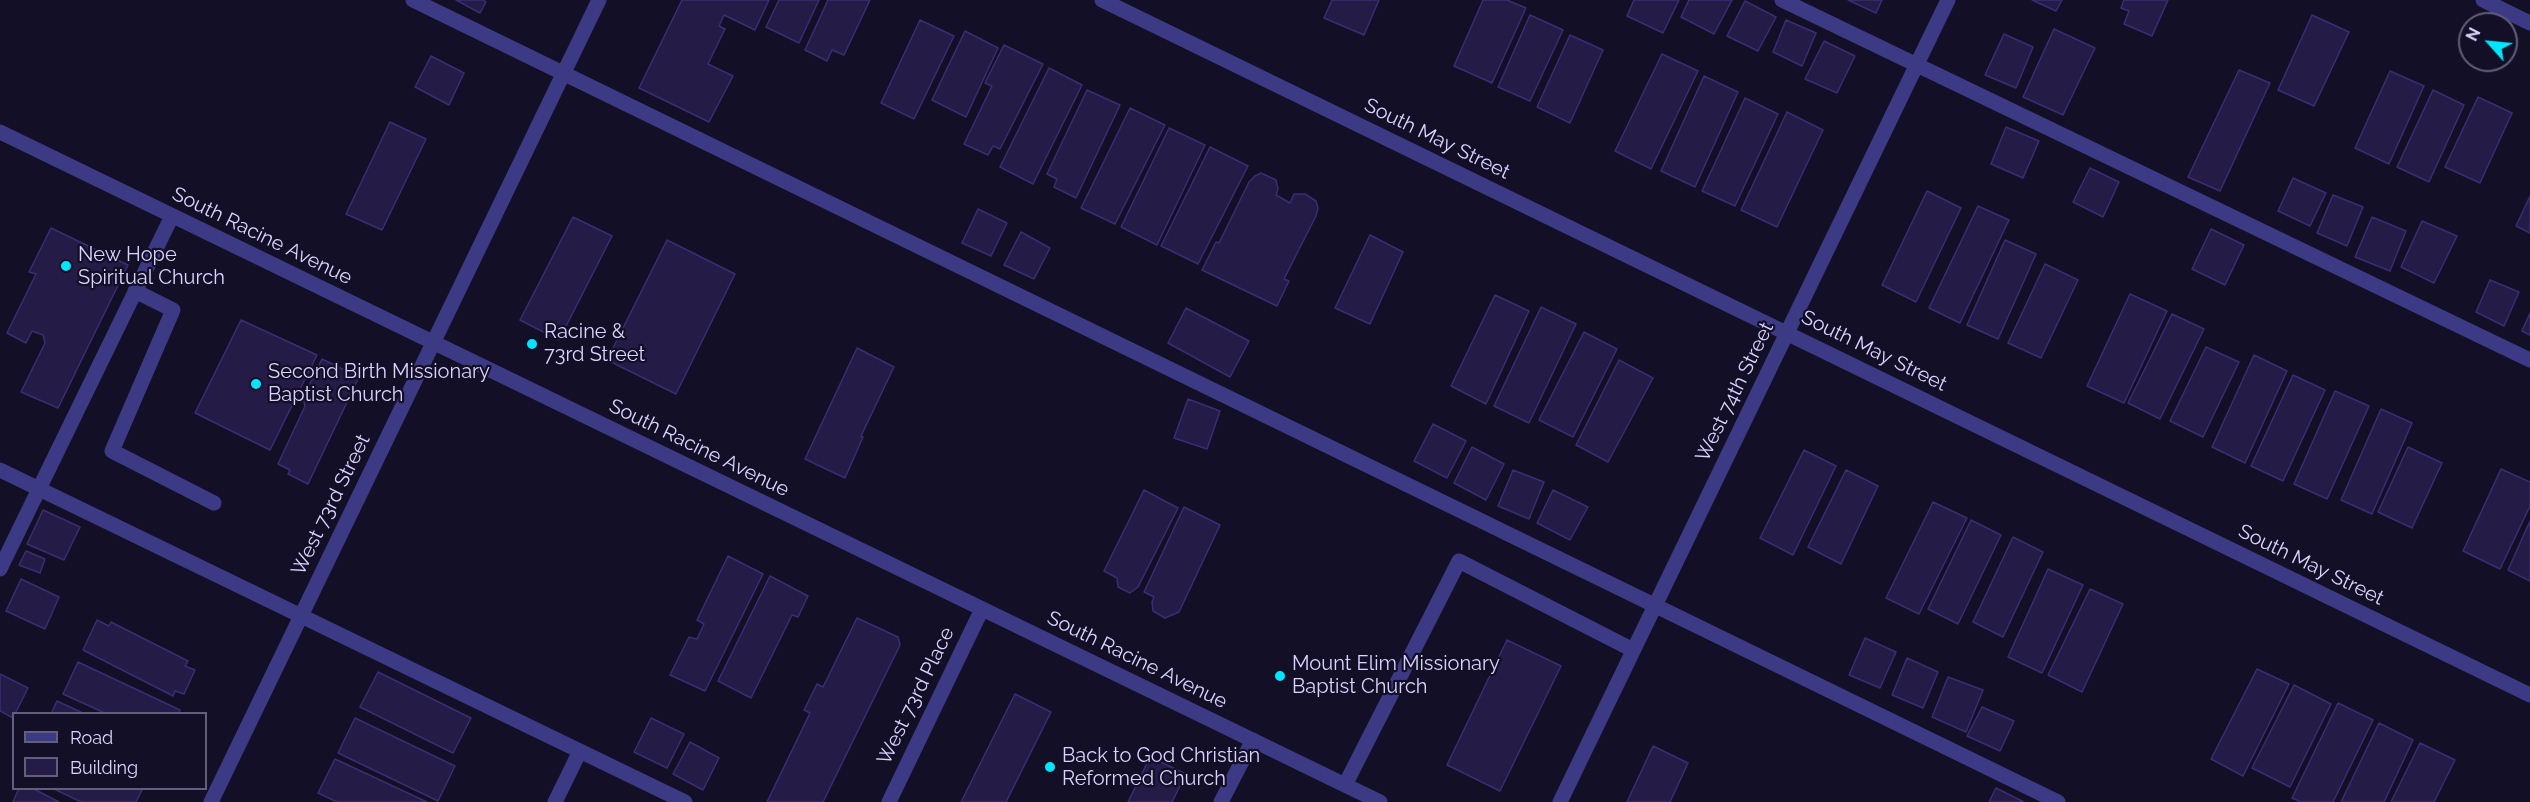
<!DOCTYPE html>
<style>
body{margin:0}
#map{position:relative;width:2530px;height:802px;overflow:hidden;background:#130f26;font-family:Raleway,sans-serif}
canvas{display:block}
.legend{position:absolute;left:12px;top:712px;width:195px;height:78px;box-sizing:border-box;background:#130f26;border:2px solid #625e7d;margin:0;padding:8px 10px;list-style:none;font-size:18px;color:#d9d4ff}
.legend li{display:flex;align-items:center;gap:12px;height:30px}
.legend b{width:30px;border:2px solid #625e7d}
.north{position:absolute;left:2458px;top:12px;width:60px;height:60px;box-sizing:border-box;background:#130f26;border:2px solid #625e7d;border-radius:50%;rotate:297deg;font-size:16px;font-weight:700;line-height:24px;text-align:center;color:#d9d4ff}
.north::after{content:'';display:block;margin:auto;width:21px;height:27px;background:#00e5ff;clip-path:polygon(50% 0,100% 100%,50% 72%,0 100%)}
</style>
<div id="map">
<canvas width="2530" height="802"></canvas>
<ul class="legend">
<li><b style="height:8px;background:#3d3a85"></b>Road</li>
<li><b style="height:16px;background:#241b47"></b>Building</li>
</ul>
<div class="north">N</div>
</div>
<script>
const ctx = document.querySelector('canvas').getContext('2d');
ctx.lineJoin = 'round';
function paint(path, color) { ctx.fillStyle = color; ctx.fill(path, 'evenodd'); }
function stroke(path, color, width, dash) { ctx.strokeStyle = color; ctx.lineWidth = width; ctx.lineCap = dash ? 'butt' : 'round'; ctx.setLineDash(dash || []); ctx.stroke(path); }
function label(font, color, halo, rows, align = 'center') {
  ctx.font = font + ' Raleway,sans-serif'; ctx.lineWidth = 4.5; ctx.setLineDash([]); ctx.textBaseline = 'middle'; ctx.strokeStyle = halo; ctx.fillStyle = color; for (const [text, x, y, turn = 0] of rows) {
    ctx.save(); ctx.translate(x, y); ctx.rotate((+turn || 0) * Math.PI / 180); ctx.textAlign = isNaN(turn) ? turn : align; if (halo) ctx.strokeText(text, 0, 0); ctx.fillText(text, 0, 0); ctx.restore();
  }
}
const building = new Path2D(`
 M 456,0 L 483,0 L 486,2 L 480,13 Z
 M 682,0 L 769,0 L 755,30 L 724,15 L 719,26 L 725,29 L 708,64 L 733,76 L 709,122 L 639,88 Z
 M 779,0 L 819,0 L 799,43 L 766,27 Z
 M 828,0 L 870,0 L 844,55 L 832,50 L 827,61 L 805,50 Z
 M 1332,0 L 1379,0 L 1364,35 L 1324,18 Z
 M 1483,0 L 1507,0 L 1526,8 L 1492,83 L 1454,66 Z
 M 1634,0 L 1679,0 L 1663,33 L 1627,16 Z
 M 1689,0 L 1732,0 L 1714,34 L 1681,17 Z
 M 1848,0 L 1882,0 L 1876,13 Z
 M 2032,0 L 2062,0 L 2056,11 Z
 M 2124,0 L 2168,0 L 2152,36 L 2124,24 L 2129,11 L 2121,8 Z
 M 1745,1 L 1776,17 L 1758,51 L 1727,36 Z
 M 1530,15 L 1563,30 L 1530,101 L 1498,87 Z
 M 2312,15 L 2349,32 L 2314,106 L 2278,90 Z
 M 920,20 L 954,36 L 914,119 L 881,103 Z
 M 1786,20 L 1816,33 L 1802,66 L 1773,52 Z
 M 2054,29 L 2095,48 L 2063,115 L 2023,97 Z
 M 965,31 L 998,48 L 966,117 L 932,100 Z
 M 2004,34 L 2033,47 L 2016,88 L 1985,75 Z
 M 1570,35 L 1603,50 L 1570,123 L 1537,107 Z
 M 1824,41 L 1855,56 L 1837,93 L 1805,79 Z
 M 1004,45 L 1043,64 L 1000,149 L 993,146 L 988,155 L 964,144 L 992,86 L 985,83 Z
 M 1662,54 L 1698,71 L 1651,169 L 1615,151 Z
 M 431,56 L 464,73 L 449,105 L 415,87 Z
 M 1049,68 L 1082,85 L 1033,184 L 1000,167 Z
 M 2239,70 L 2270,83 L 2220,191 L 2188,177 Z
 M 2390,71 L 2424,86 L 2389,164 L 2355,148 Z
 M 1704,76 L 1738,92 L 1695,187 L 1661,171 Z
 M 1087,90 L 1120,105 L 1076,198 L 1054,187 L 1057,179 L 1047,174 Z
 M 2433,90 L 2464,105 L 2429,182 L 2397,167 Z
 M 2478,97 L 2512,113 L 2480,183 L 2445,167 Z
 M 1745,98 L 1778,114 L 1735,206 L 1702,191 Z
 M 1130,108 L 1165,125 L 1115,224 L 1081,208 Z
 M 1787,112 L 1823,130 L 1777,227 L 1741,210 Z
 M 390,122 L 426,139 L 382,230 L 346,214 Z
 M 2006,127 L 2039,141 L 2023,178 L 1991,164 Z
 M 1169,128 L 1205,145 L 1157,245 L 1121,227 Z
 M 1210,147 L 1248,166 L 1198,264 L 1161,246 Z
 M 2090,168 L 2119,182 L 2103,217 L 2073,202 Z
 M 1261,173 L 1276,180 L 1278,189 L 1276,195 L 1290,203 L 1294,194 L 1305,194 L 1316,201 L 1318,208 L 1316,216 L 1284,279 L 1289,281 L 1277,306 L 1202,270 L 1216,242 L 1219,243 L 1249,182 L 1255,176 Z
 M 2293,178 L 2326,193 L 2310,226 L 2278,211 Z
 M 1927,191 L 1961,208 L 1916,302 L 1882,285 Z
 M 2333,195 L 2363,207 L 2347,246 L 2317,233 Z
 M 2530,196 L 2530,233 L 2516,226 Z
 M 1978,206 L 2009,220 L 1960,323 L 1929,308 Z
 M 978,209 L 1007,223 L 991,256 L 962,243 Z
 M 573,217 L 612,236 L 559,340 L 520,320 Z
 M 2372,217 L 2406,231 L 2390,271 L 2355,257 Z
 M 2422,221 L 2457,236 L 2434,283 L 2401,267 Z
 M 51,228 L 128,265 L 58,408 L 21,392 L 45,343 L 43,335 L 32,331 L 26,343 L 7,333 L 36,274 L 29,272 Z
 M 2211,229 L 2244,245 L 2225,285 L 2192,269 Z
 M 1021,232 L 1050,248 L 1034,279 L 1004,265 Z
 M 1370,235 L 1403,252 L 1370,324 L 1335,308 Z
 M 667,240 L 735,274 L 676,394 L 607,360 Z
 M 2005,240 L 2036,254 L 1998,339 L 1967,325 Z
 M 2045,264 L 2078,280 L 2041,358 L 2008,343 Z
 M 2490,280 L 2519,292 L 2504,326 L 2476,312 Z
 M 2130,294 L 2167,311 L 2124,403 L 2087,386 Z
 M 1495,295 L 1529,311 L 1486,404 L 1451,386 Z
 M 1541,307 L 1576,324 L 1529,423 L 1494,406 Z
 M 1186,308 L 1249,341 L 1230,377 L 1168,343 Z
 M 2530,313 L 2530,335 L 2522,331 Z
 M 2172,314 L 2204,329 L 2160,419 L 2128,403 Z
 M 241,320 L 317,355 L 270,450 L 195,413 Z
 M 1584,332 L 1617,349 L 1573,437 L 1539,420 Z
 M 2206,347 L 2239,362 L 2203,437 L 2170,421 Z
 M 857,348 L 894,367 L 861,436 L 863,437 L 845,478 L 805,459 Z
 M 2254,355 L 2287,371 L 2245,463 L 2212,447 Z
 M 322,359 L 359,377 L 308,484 L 288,474 L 290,470 L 278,464 L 305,406 L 303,398 Z
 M 1619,360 L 1653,378 L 1608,462 L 1576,445 Z
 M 2293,375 L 2325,390 L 2283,481 L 2251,466 Z
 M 2335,391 L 2369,406 L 2327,499 L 2294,484 Z
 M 1188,399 L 1220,411 L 1207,449 L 1174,438 Z
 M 2381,409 L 2412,423 L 2372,514 L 2341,500 Z
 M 1433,424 L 1466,441 L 1447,478 L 1414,461 Z
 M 1472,447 L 1504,464 L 1486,500 L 1454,483 Z
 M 2408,447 L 2442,463 L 2412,528 L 2378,512 Z
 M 1804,450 L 1836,466 L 1793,555 L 1760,538 Z
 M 2501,469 L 2530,482 L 2530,506 L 2500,569 L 2463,551 Z
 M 1513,470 L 1544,482 L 1529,519 L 1498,506 Z
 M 1846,470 L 1878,486 L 1841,564 L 1808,547 Z
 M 1144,490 L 1178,508 L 1138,587 L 1130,593 L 1118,587 L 1117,578 L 1104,571 Z
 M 1553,490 L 1588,507 L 1570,540 L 1537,523 Z
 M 1933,502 L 1967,518 L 1919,614 L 1886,598 Z
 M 1184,507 L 1220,525 L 1179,612 L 1165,618 L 1153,611 L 1152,602 L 1154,597 L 1144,592 Z
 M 43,510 L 80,527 L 64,560 L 27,544 Z
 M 1971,520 L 2001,535 L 1958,624 L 1928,609 Z
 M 2530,521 L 2530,581 L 2508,570 Z
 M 2013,537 L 2043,552 L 2003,637 L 1973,622 Z
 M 26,551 L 45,559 L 40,573 L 19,565 Z
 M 728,556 L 763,574 L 705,691 L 670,675 L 689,637 L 697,639 L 704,624 L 697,620 Z
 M 2048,569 L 2083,585 L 2042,673 L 2008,657 Z
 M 770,576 L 808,596 L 798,617 L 792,615 L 751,698 L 718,681 Z
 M 21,579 L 59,597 L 45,629 L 6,611 Z
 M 2090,589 L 2123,604 L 2082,692 L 2048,675 Z
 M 857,618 L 898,637 L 900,645 L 823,802 L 767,802 L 810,713 L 804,710 L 817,684 L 823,687 Z
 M 97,620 L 109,626 L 111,622 L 188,661 L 185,666 L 195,670 L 184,694 L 175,691 L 173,696 L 83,650 Z
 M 1865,638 L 1896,652 L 1880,688 L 1849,675 Z
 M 1507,640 L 1561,666 L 1500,791 L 1447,765 Z
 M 1907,658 L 1938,672 L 1923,708 L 1892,695 Z
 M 78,662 L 180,710 L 178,714 L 107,714 L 63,694 Z
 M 2257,669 L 2289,684 L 2243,776 L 2211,759 Z
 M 378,672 L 471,718 L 453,753 L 360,707 Z
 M 0,674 L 28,688 L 13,718 L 0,711 Z
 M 1948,677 L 1983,690 L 1966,732 L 1932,717 Z
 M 2294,685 L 2331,704 L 2290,787 L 2252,768 Z
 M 1015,694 L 1051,712 L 1006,802 L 961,802 Z
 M 57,701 L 85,714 L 51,714 Z
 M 2338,703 L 2373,720 L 2333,802 L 2301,802 L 2292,798 Z
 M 1982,707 L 2014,721 L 2000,751 L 1967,736 Z
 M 355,718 L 455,766 L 438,801 L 338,753 Z
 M 651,718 L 684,734 L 667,768 L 634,752 Z
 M 2379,723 L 2413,740 L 2384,802 L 2341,802 Z
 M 690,742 L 719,758 L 703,790 L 673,774 Z
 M 2420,743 L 2455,760 L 2434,802 L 2391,802 Z
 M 1653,746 L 1688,763 L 1670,802 L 1627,802 Z
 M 1150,757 L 1186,774 L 1172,802 L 1128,802 Z
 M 335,759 L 427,802 L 337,802 L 318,793 Z
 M 19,788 L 32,788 L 59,802 L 13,802 Z
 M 52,788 L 138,788 L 142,790 L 136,802 L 81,802 Z
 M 1996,788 L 2024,802 L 1989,802 Z`);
const minor = new Path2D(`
 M 413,0 L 2058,802
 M 1102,0 L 2530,695
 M 1782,0 L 2530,360
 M 2483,0 L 2530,23
 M 0,132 L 1380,802
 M 135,291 L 173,310 L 112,451 L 214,503
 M 0,470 L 685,802
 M 0,569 L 172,216
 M 1345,785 L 1459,561 L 1633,650
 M 211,802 L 599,0
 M 555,802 L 580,751
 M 889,802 L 982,609
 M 1221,802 L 1253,740
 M 1560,802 L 1948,0`);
const markers = [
 [66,266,6,"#00e5ff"],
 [532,344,6,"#00e5ff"],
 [256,384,6,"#00e5ff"],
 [1280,676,6,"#00e5ff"],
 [1050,767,6,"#00e5ff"]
];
const streetNames = [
 ["South May Street",1437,139,26],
 ["South Racine Avenue",262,236,26],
 ["South May Street",1874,351,26],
 ["West 74th Street",1735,392,-64],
 ["South Racine Avenue",699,448,26],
 ["West 73rd Street",331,505,-64],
 ["South May Street",2311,565,26],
 ["South Racine Avenue",1137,660,26],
 ["West 73rd Place",916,696,-64]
];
const poiNames = [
 ["New Hope",78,255],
 ["Spiritual Church",78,278],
 ["Racine &",544,332],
 ["73rd Street",544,355],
 ["Second Birth Missionary",268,372],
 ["Baptist Church",268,395],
 ["Mount Elim Missionary",1292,664],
 ["Baptist Church",1292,687],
 ["Back to God Christian",1062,756],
 ["Reformed Church",1062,779]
];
paint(building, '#241b47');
stroke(building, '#3b2d73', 1.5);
stroke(minor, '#3d3a85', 15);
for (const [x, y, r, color] of markers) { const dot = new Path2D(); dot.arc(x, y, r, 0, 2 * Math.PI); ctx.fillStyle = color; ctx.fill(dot); stroke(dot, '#130f26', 2); }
label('20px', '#d9d4ff', '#130f26', streetNames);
label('20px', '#d9d4ff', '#130f26', poiNames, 'left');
</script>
